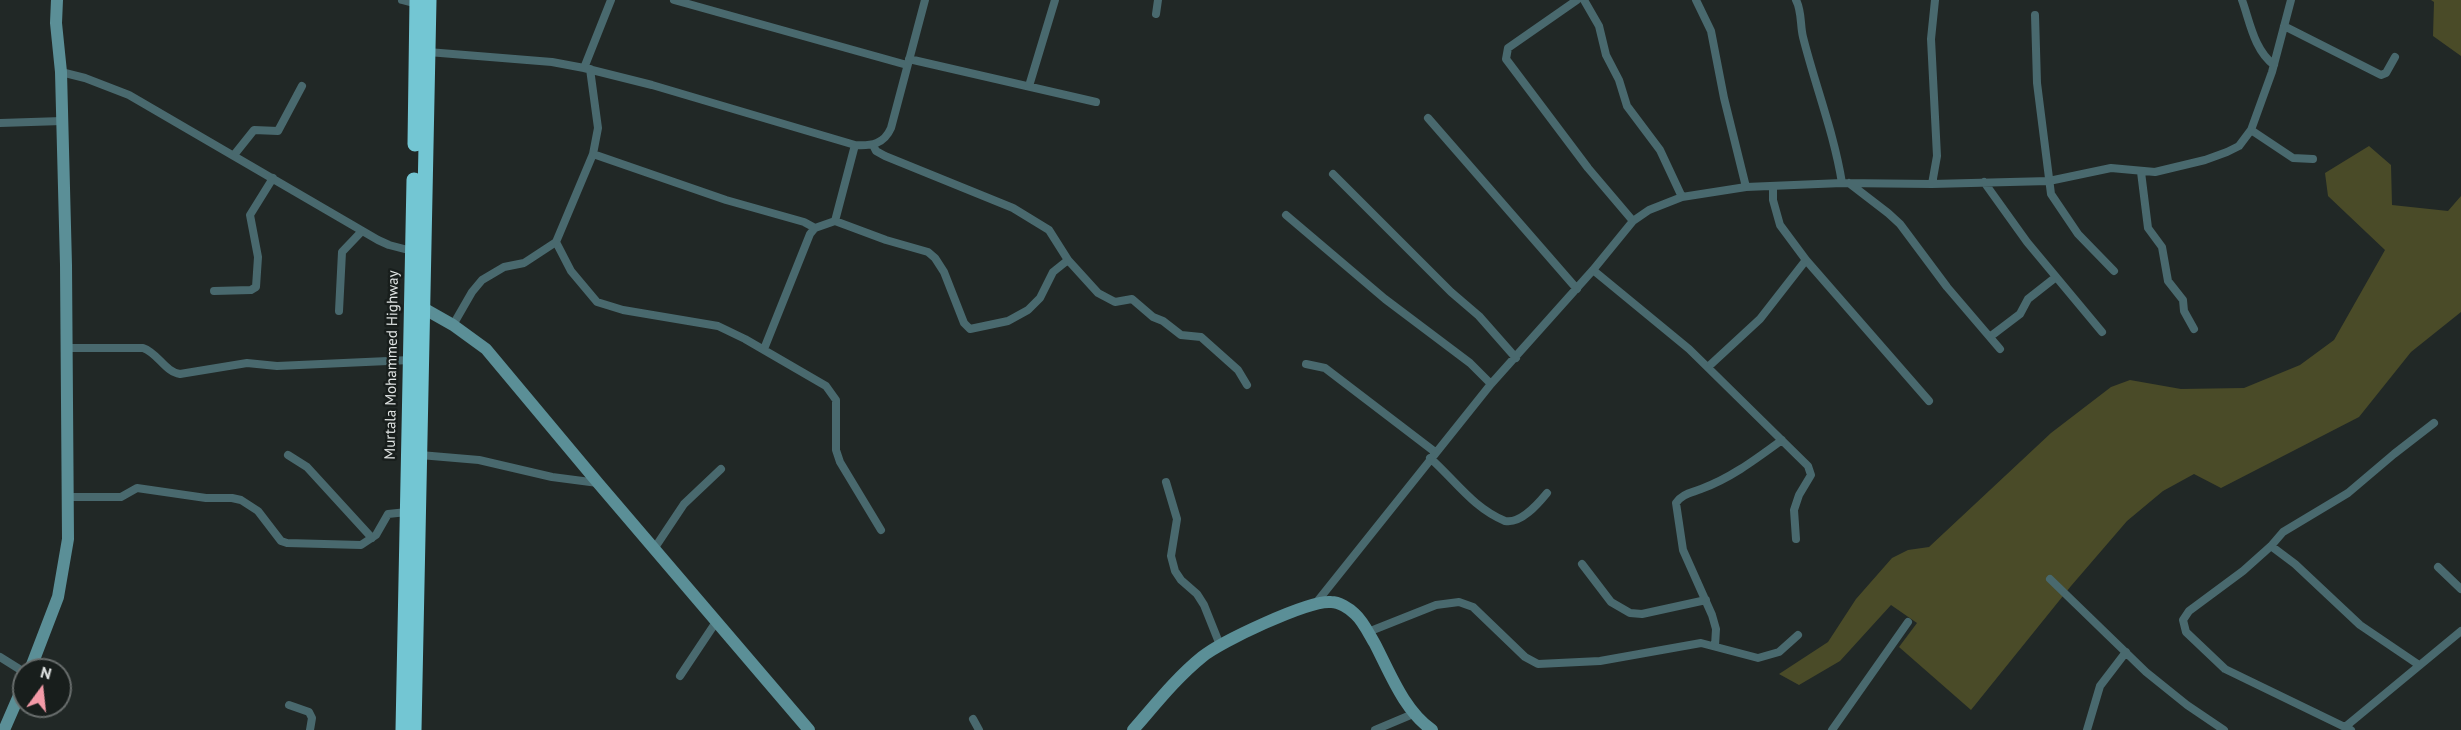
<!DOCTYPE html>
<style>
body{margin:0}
#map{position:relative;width:2461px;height:730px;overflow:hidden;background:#212826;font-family:"PT Sans",sans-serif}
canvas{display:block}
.north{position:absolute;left:12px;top:658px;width:60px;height:60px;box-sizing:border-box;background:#181e1c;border:2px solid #686d6c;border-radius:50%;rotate:15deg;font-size:16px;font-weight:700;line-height:24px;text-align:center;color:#e0e4e3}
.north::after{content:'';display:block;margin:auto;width:21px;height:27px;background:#f39aa7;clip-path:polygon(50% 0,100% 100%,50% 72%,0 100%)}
</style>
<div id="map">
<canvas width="2461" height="730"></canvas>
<div class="north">N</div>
</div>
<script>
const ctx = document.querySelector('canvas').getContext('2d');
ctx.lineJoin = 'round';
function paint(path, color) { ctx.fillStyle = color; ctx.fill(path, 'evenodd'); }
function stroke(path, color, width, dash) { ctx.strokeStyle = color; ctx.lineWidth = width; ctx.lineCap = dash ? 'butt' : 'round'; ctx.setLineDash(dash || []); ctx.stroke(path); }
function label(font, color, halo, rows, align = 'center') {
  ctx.font = font + ' "PT Sans",sans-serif'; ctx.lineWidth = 5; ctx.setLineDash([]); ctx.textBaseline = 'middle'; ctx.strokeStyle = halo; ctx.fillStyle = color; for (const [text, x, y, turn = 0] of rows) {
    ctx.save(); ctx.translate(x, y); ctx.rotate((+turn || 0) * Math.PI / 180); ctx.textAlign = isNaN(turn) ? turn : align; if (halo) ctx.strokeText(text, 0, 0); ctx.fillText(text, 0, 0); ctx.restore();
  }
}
const green = new Path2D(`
 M 2431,0 L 2461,0 L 2461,56 L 2433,36 L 2434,2 Z
 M 2369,146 L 2391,165 L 2392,205 L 2448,211 L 2461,196 L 2461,312 L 2411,352 L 2359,417 L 2221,488 L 2194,474 L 2163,491 L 2127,521 L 2071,586 L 1971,710 L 1899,647 L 1917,623 L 1891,605 L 1840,661 L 1799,685 L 1779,674 L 1828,642 L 1856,599 L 1892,558 L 1908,550 L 1929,547 L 2051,433 L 2111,387 L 2130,380 L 2181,389 L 2244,388 L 2300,365 L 2334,340 L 2385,250 L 2328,196 L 2325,173 Z`);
const street = new Path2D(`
 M 402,0 L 417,4
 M 674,0 L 907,65
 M 1577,0 L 1508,48 L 1506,59 L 1588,168 L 1633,221
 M 1584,0 L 1599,26 L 1606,55 L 1619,80 L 1627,106 L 1660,150 L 1682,197
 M 1696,0 L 1711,31 L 1724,98 L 1746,187
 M 1796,0 C 1802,11 1800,25 1803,37 C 1815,85 1834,133 1842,183
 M 2242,0 C 2250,22 2254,50 2274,65
 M 1156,14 L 1158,0
 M 2035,15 L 2037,83 L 2051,194 L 2078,234 L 2114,271
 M 2284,26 L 2381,75 L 2386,73 L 2395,57
 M 428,52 L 552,62 L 584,68 L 652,85 L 855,145 C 872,146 884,144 891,128 L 925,0
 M 909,59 L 1096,102
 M 584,68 L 611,0
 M 61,72 L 85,78 L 129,95 L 378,240 L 389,245 L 412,251
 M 1029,86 L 1055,0
 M 1428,118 L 1577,289
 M 0,123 L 62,121
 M 2251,130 L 2293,158 L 2313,159
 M 873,145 L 876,151 L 885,156 L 1013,208 L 1049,230 L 1068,260 L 1098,293 L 1115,302 L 1132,299 L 1153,317 L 1163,321 L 1181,335 L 1201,337 L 1238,370 L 1247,385
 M 593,154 L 726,200 L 804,222 L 815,228
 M 234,155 L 254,130 L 278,131 L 302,86
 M 2141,172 L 2148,228 L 2162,247 L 2168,281 L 2183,300 L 2184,311 L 2194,329
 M 1333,174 L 1451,292 L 1479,316 L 1516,358
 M 1984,182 L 2027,242 L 2102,332
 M 1849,183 L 1888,213 L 1900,224 L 1947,287 L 2000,349
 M 1932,184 L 1937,156 L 1931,39 L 1935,0
 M 1773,186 L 1773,200 L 1780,225 L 1806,260 L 1929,401
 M 1286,215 L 1385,299 L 1470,363 L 1491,384
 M 835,221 L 855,145
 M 556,242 L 571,271 L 597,302 L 623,310 L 718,326 L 745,339 L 826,386 L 836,400 L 836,450 L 840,462 L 881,530
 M 1593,270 L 1689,349 L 1808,466 L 1811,475 L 1799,495 L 1794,510 L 1796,539
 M 214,291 L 251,290 L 256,287 L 258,257 L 250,215 L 273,178
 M 339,311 L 342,252 L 362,231
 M 453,325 L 472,292 L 482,280 L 504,267 L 524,263 L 556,242 L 593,154 L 598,128 L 590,69
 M 1991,336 L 2020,314 L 2028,299 L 2056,277
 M 66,348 L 143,348 C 158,353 165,372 180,374 L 247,363 L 277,366 L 410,360
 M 764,349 L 810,234 L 815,228 L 835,221 L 886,240 L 928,252 L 935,258 L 944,272 L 964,323 L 970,329 L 1008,321 L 1028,310 L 1040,298 L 1053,272 L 1068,260
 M 1306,364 L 1325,368 L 1435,452
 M 1708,367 L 1760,319 L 1806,260
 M 288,455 L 307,467 L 372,538
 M 420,455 L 479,460 L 552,477 L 598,483
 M 1430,458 C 1455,480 1473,508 1505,521 C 1521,524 1538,504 1547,493
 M 1166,482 L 1177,519 L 1171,556 L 1175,571 L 1181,580 L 1197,594 L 1204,605 L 1220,645
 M 68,497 L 121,497 L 137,488 L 206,498 L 232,498 L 241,500 L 258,511 L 281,541 L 287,543 L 361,545 L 376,535 L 388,514 L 407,512
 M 2271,546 L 2295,564 L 2360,625 L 2419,665
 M 654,549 L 684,504 L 721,469
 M 1582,564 L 1611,602 L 1630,613 L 1642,614 L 1706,600
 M 2438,567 L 2461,589
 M 2050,579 L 2146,672 L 2187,705 L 2224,730
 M 1316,603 L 1491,384 L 1593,270 L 1633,221 L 1649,210 L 1682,197 L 1746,187 L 1842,183 L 1932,184 L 2049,181 L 2111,168 L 2155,172 L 2205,160 L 2227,152 L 2239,146 L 2251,130 L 2272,72 L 2291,0
 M 1368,632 L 1436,605 L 1459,602 L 1473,607 L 1525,657 L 1538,664 L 1600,661 L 1701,643 L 1758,658 L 1779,652 L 1798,635
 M 1715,646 L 1716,629 L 1712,615 L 1683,550 L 1676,503 C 1682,494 1691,493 1701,489 C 1731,478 1756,459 1782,440
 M 0,657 L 24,672
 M 680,676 L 716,622
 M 289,705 L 309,712 L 312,718 L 310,730
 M 973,719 L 979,730
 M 2345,727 L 2461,631
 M 1375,730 L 1413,714
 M 1832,730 L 1908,622
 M 2087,730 L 2100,686 L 2126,652
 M 2351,730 L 2225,669 L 2186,632 L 2183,620 L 2189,611 L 2243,571 L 2271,546 L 2283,532 L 2348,493 L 2394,454 L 2434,423`);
const secondary = new Path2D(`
 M 423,308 L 453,325 L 486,349 L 598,483 L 809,730
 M 30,670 L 58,597 L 68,539 L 66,265 L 61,72 L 56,23 L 57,0
 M 4,730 L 24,684
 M 1133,730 C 1155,705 1176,678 1202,657 C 1220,642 1308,600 1331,602 C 1339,602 1349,608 1355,614 C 1363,621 1369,634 1375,644 C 1391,675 1404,710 1432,730`);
const highway = new Path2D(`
 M 415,144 L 417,0
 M 403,730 L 414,180
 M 414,730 L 429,0`);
const streetNames = [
 ["Murtala Mohammed Highway",392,365,-89]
];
paint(green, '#4a4b28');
stroke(street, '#49696e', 8);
stroke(secondary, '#5b8f97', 12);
stroke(highway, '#73c6d3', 15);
label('15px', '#e0e4e3', '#181e1c', streetNames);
</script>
